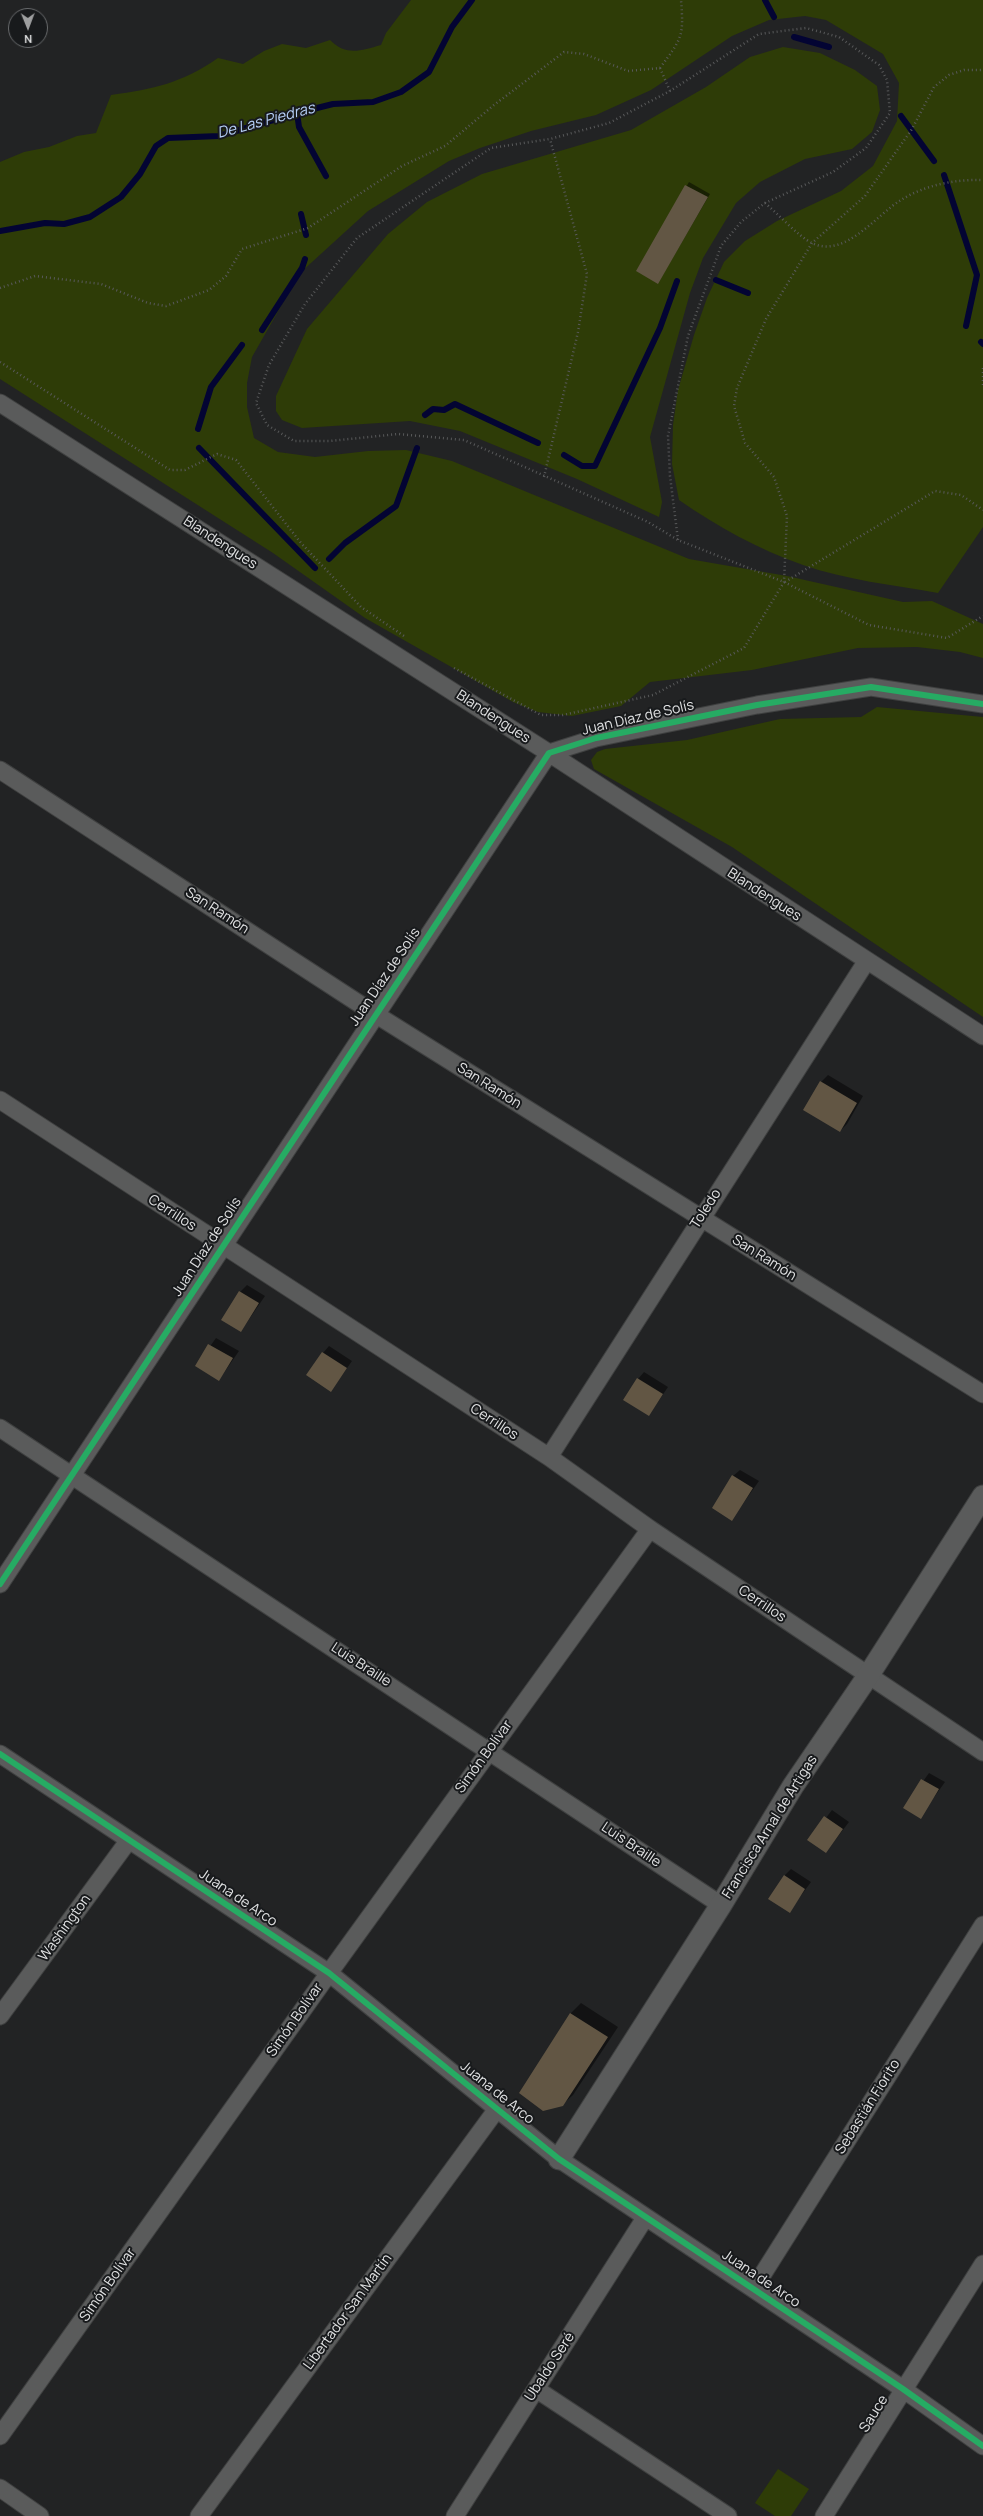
<!DOCTYPE html>
<meta charset="utf-8">
<style>
body{margin:0}
#map{position:relative;width:983px;height:2516px;overflow:hidden;background:#222324;font-family:Manrope,sans-serif}
canvas{display:block}
.north{position:absolute;left:8px;top:8px;width:40px;height:40px;box-sizing:border-box;background:#181a1c;border:1px solid #686a6c;border-radius:50%;rotate:179deg;font-size:11px;font-weight:700;line-height:16px;text-align:center;color:#e1e2e3}
.north::after{content:'';display:block;margin:auto;width:14px;height:18px;background:#9e9fa0;clip-path:polygon(50% 0,100% 100%,50% 72%,0 100%)}
</style>
<div id="map">
<canvas width="983" height="2516"></canvas>
<div class="north">N</div>
</div>
<script>
const ctx = document.querySelector('canvas').getContext('2d');
ctx.lineJoin = 'round';
function paint(path, color) { ctx.fillStyle = color; ctx.fill(path, 'evenodd'); }
function stroke(path, color, width, dash) { ctx.strokeStyle = color; ctx.lineWidth = width; ctx.lineCap = dash ? 'butt' : 'round'; ctx.setLineDash(dash || []); ctx.stroke(path); }
function label(font, color, halo, rows, align = 'center') {
  ctx.font = font + ' Manrope,sans-serif'; ctx.lineWidth = 4; ctx.setLineDash([]); ctx.textBaseline = 'middle'; ctx.strokeStyle = halo; ctx.fillStyle = color; for (const [text, x, y, turn = 0] of rows) {
    ctx.save(); ctx.translate(x, y); ctx.rotate((+turn || 0) * Math.PI / 180); ctx.textAlign = isNaN(turn) ? turn : align; if (halo) ctx.strokeText(text, 0, 0); ctx.fillText(text, 0, 0); ctx.restore();
  }
}
const green = new Path2D(`
 M 411,0 L 983,0 L 983,527 L 938,593 C 893,585 846,580 803,565 C 758,549 718,527 679,500 L 672,464 L 673,425 L 678,390 L 694,335 L 707,298 L 724,262 L 745,241 L 777,221 L 841,191 L 873,166 L 897,121 L 899,83 L 883,54 L 826,20 L 805,16 L 769,20 L 732,36 L 651,90 L 596,115 L 531,131 L 480,148 L 449,161 L 368,211 L 300,273 L 252,357 L 247,383 L 247,407 L 254,438 L 278,452 L 315,457 L 368,451 L 406,450 L 452,461 L 689,559 L 787,576 L 903,602 L 932,601 L 983,624 L 983,658 L 960,652 L 917,647 L 858,648 L 752,670 L 650,682 L 621,706 L 572,716 L 538,712 L 513,702 L 365,618 L 273,553 L 0,379 L 0,162 L 24,152 L 49,147 L 77,136 L 96,133 L 111,95 C 154,89 182,83 218,58 L 243,64 L 264,51 L 282,44 L 306,48 L 330,40 C 346,56 360,51 381,45 L 386,33 Z
 M 783,47 L 820,53 L 855,70 L 877,86 L 880,110 L 872,132 L 852,149 L 805,159 L 760,182 L 736,203 L 703,258 L 690,293 L 650,437 L 662,502 L 659,517 L 577,479 L 460,431 L 410,421 L 302,428 L 282,420 L 276,411 L 276,396 L 307,329 L 388,234 L 427,202 L 482,174 L 631,130 L 706,87 L 750,57 Z
 M 877,707 L 983,717 L 983,1017 L 732,847 L 594,769 L 591,760 L 597,752 L 605,749 L 687,740 L 780,719 L 861,717 Z
 M 778,2469 L 809,2489 L 791,2516 L 775,2516 L 755,2503 Z`);
const shadow = new Path2D(`
 M 689,182 L 710,194 L 658,283 L 637,271 Z
 M 828,1075 L 863,1096 L 847,1124 L 840,1131 L 821,1082 Z
 M 247,1285 L 265,1296 L 241,1331 L 240,1292 Z
 M 216,1338 L 239,1351 L 219,1380 L 196,1366 Z
 M 329,1346 L 352,1361 L 331,1391 L 323,1353 Z
 M 644,1372 L 668,1387 L 649,1415 L 638,1379 Z
 M 740,1470 L 759,1481 L 732,1519 L 733,1476 Z
 M 929,1773 L 945,1782 L 920,1817 L 904,1808 Z
 M 832,1810 L 849,1822 L 826,1852 L 809,1840 Z
 M 791,1869 L 811,1882 L 789,1912 L 784,1876 Z
 M 581,2003 L 618,2027 L 573,2095 L 562,2105 L 520,2093 L 571,2013 Z`);
const stream = new Path2D(`
 M 765,0 L 774,17
 M 794,37 L 829,47
 M 297,113 L 299,127 L 326,176
 M 901,116 L 934,161
 M 944,175 L 977,275 L 966,326
 M 301,214 L 306,235
 M 0,231 L 45,223 L 64,224 L 90,217 L 121,197 L 140,174 L 156,146 L 168,138 L 219,136 L 297,113 L 333,104 L 373,102 L 401,92 L 429,72 L 452,27 L 472,0
 M 716,280 L 748,293
 M 262,330 L 302,268 L 305,259
 M 981,342 L 983,344
 M 425,415 L 433,409 L 444,410 L 455,404 L 538,443
 M 198,429 L 211,387 L 242,345
 M 199,448 L 315,568
 M 564,455 L 582,466 L 595,466 L 660,328 L 677,281
 M 329,559 L 345,543 L 396,506 L 417,448`);
const building = new Path2D(`
 M 685,185 L 708,197 L 658,284 L 636,271 Z
 M 820,1081 L 857,1103 L 840,1132 L 803,1110 Z
 M 239,1291 L 259,1303 L 241,1332 L 221,1320 Z
 M 208,1344 L 233,1358 L 219,1381 L 195,1366 Z
 M 322,1352 L 347,1368 L 331,1392 L 306,1375 Z
 M 637,1378 L 663,1394 L 649,1416 L 623,1400 Z
 M 732,1475 L 753,1488 L 732,1521 L 712,1508 Z
 M 921,1779 L 939,1789 L 921,1819 L 903,1808 Z
 M 824,1816 L 843,1829 L 826,1853 L 807,1840 Z
 M 784,1875 L 805,1889 L 790,1913 L 768,1899 Z
 M 570,2013 L 608,2037 L 563,2106 L 543,2111 L 519,2093 Z`);
const path = new Path2D(`
 M 660,68 L 670,91
 M 765,203 C 777,213 799,237 812,243 C 845,259 876,215 901,200 C 925,185 956,179 983,180
 M 0,288 L 35,276 L 101,284 L 148,303 L 166,306 L 209,290 L 226,276 L 242,249 L 308,228 L 402,166 L 445,146 L 494,105 L 564,52 L 584,54 L 628,71 L 660,68 C 682,38 684,37 681,0
 M 0,362 L 170,470 L 185,470 L 217,454 L 236,460 L 301,543 L 361,607 L 404,636
 M 983,368 L 983,386
 M 544,477 L 578,332 L 587,274 L 550,139
 M 678,540 L 670,476 L 668,436 L 688,336 L 721,246 L 741,222 L 765,203 L 833,172 L 866,148 L 890,113 L 887,80 L 879,65 L 839,37 L 806,28 L 759,34 L 670,91 L 609,123 L 550,139 L 491,148 L 357,238 L 305,304 L 269,365 L 256,403 L 267,425 L 294,441 L 330,441 L 398,434 L 464,440 L 648,522 L 678,540 L 784,582 L 869,625 L 947,638 L 983,616
 M 785,582 L 935,491 L 961,495 L 983,510
 M 454,668 L 541,715 L 563,715 L 653,695 L 744,648 L 784,582 L 787,516 L 774,477 L 745,443 L 734,406 L 737,388 L 766,319 L 812,243 L 865,196 L 912,129 L 934,87 L 949,75 L 964,70 L 983,70`);
const minor = new Path2D(`
 M 0,403 L 549,753 L 983,1036
 M 0,770 L 375,1014 L 983,1394
 M 0,1100 L 549,1457 L 650,1529 L 983,1752
 M 0,1428 L 721,1905
 M 549,1457 L 866,962
 M 0,1584 L 549,753 L 596,738 L 757,705 L 871,687 L 983,704
 M 0,1754 L 329,1973 L 559,2159 L 903,2389 L 983,2446
 M 0,2016 L 129,1840
 M 754,2288 L 983,1925
 M 536,2389 L 728,2516
 M 0,2436 L 329,1973 L 650,1529
 M 0,2488 L 40,2516
 M 199,2516 L 497,2109
 M 455,2516 L 645,2218
 M 824,2516 L 983,2264`);
const tertiary = new Path2D(`
 M 559,2159 L 721,1905 L 793,1786 L 868,1676 L 983,1496`);
const cycleway = new Path2D(`
 M 0,1584 L 549,753 L 596,738 L 757,705 L 871,687 L 983,704
 M 0,1754 L 329,1973 L 559,2159 L 903,2389 L 983,2446`);
const streetNames = [
 ["Blandengues",220,543,33],
 ["Blandengues",493,717,33],
 ["Juan Díaz de Solís",638,718,-13],
 ["Blandengues",764,895,33],
 ["San Ramón",217,911,33],
 ["Juan Díaz de Solís",385,977,-56],
 ["San Ramón",489,1086,32],
 ["Toledo",706,1209,-57],
 ["Cerrillos",172,1213,33],
 ["Juan Díaz de Solís",207,1247,-57],
 ["San Ramón",764,1258,32],
 ["Cerrillos",494,1422,33],
 ["Cerrillos",762,1604,34],
 ["Luis Braille",361,1665,33],
 ["Simón Bolívar",484,1757,-54],
 ["Francisca Arnal de Artigas",770,1827,-58],
 ["Luis Braille",631,1845,34],
 ["Juana de Arco",238,1898,34],
 ["Washington",65,1928,-54],
 ["Simón Bolívar",295,2020,-55],
 ["Juana de Arco",497,2093,39],
 ["Sebastián Fiorito",868,2107,-58],
 ["Juana de Arco",761,2279,34],
 ["Simón Bolívar",108,2285,-55],
 ["Libertador San Martín",348,2312,-54],
 ["Ubaldo Seré",550,2367,-57],
 ["Sauce",874,2414,-58]
];
const waterNames = [
 ["De Las Piedras",266,121,-15]
];
paint(green, '#2e3c07');
paint(shadow, '#0007');
stroke(stream, '#030433', 6);
paint(building, '#625644');
stroke(minor, '#3f4040', 19);
stroke(tertiary, '#3f4040', 23);
stroke(path, '#58595a', 2.5, [1, 3]);
stroke(minor, '#5a5b5b', 17);
stroke(tertiary, '#5a5b5b', 21);
stroke(cycleway, '#26ab63', 6);
label('14px', '#e1e2e3', '#181a1c', streetNames);
label('italic 15px', '#b6d0f8', '#181a1c', waterNames);
</script>
